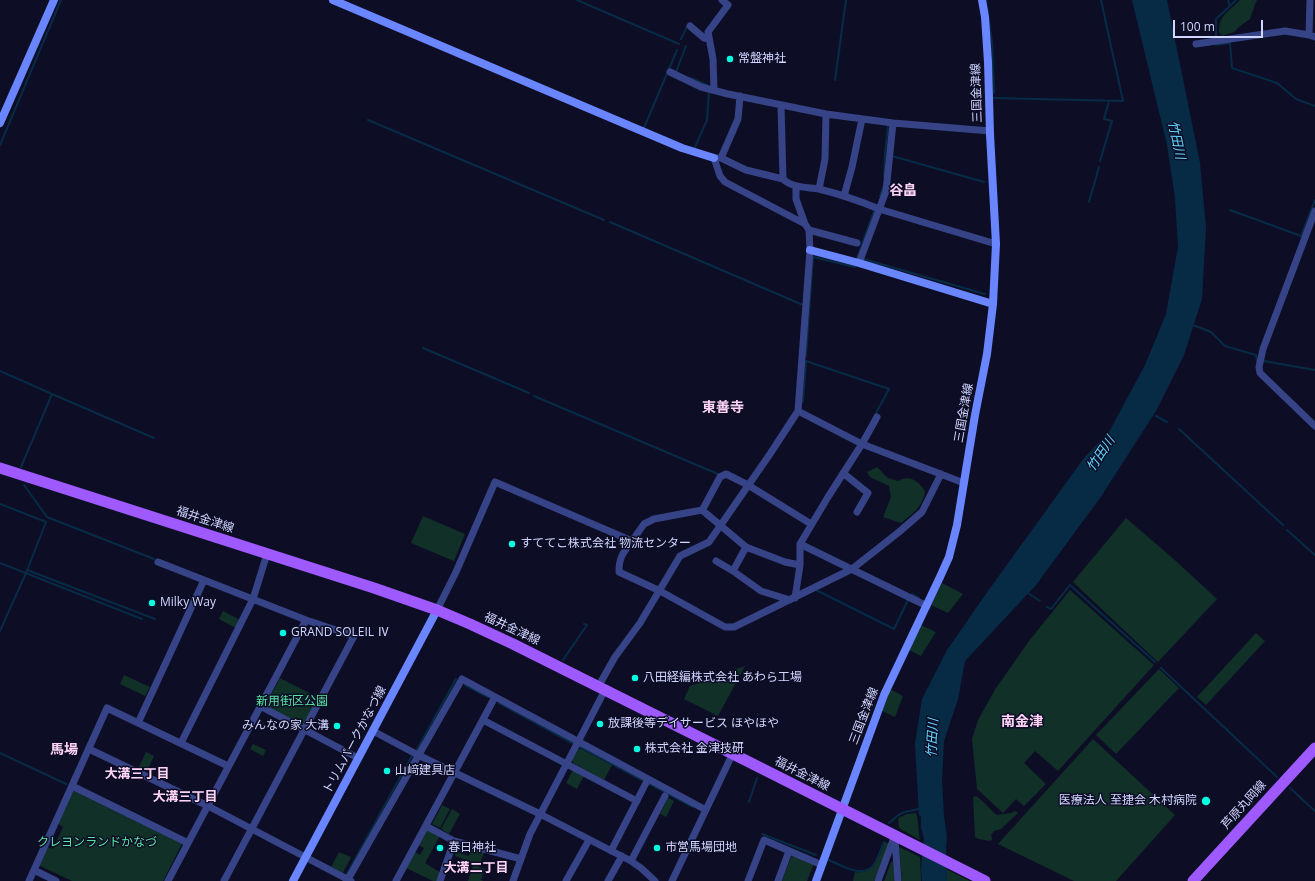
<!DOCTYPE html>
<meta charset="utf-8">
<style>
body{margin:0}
#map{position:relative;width:1315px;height:881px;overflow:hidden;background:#0d0e26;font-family:"Open Sans",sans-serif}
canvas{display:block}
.scale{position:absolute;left:1173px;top:20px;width:90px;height:18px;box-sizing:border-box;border:2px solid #d2d6ff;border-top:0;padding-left:5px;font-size:12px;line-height:14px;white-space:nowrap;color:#d2d6ff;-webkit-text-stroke:3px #0d0e26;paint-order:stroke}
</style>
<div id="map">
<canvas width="1315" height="881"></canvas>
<div class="scale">100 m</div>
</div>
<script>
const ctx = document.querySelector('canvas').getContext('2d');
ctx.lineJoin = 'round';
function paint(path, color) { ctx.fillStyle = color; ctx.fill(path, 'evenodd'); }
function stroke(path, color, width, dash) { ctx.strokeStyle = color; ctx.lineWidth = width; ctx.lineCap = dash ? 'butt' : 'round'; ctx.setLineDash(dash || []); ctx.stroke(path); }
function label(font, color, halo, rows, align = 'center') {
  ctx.font = font + ' "Open Sans","Noto Sans JP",sans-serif'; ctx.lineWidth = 3; ctx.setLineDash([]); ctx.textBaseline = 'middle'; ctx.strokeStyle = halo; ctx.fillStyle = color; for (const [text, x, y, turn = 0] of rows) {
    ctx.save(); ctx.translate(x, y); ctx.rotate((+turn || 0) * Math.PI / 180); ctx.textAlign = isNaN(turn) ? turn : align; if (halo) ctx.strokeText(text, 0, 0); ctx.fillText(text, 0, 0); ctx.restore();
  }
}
const green = new Path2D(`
 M 1240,0 L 1257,0 L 1255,4 L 1250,19 L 1240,26 L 1234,32 L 1222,36 L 1219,32 C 1219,14 1229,12 1240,0 Z
 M 877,467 L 888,478 L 898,481 C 910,474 918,481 925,491 C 923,507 912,514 901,523 L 883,517 L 891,497 L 889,486 L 870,477 L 867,472 Z
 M 423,516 L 465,534 L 454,561 L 411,543 Z
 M 1126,518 L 1177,562 L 1217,599 L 1158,662 L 1073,582 Z
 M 942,583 L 963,594 L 948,613 L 931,605 Z
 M 1070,590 L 1154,665 L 1058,771 L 1035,751 L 1024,763 L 1046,784 L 1024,806 L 1016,799 L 1003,813 L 977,789 L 972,739 L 978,720 L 996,688 L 1029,641 Z
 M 223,611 L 240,620 L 236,628 L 219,619 Z
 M 921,625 L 936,632 L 921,656 L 909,650 Z
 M 1256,633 L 1265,641 L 1206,705 L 1197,697 Z
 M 745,666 L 718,716 L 684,699 L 690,686 Z
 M 1159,669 L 1179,688 L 1116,754 L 1096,735 Z
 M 124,675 L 150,687 L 145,696 L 120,684 Z
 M 280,678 L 319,698 L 304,727 L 265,706 Z
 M 890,689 L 903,696 L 895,717 L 880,710 Z
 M 1093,739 L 1175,815 L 1116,881 L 1074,881 L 998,844 Z
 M 253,744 L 266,750 L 263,756 L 250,749 Z
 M 578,749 L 581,749 L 612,765 L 604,780 L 573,763 L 572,760 Z
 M 146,752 L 154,756 L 146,773 L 138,769 Z
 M 573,770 L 584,776 L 577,789 L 566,783 Z
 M 74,791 L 182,844 L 163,881 L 72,881 L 38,865 L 47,847 L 53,849 L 63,827 L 57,823 L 72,792 Z
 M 976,796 C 985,802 989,809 997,815 L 1011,813 L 1015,811 L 1018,813 L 1001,829 L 994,831 L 991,835 L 992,839 L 990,841 L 979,839 L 975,837 L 973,797 Z
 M 668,798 L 674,801 L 666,817 L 660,814 Z
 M 442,805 L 450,809 L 440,828 L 432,824 Z
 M 452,809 L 460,814 L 449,834 L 441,829 Z
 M 916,813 C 919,820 918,832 920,840 L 899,828 L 898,818 L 907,814 Z
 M 427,829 L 441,834 L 425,863 L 441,873 L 439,881 L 433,881 L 406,868 L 414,851 L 420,855 L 424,848 L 419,845 Z
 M 885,842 L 889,844 L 874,881 L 853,881 L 855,872 C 876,874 878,858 885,842 Z
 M 472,847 L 484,852 L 479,867 L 485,869 L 481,880 L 484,881 L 468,881 L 474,863 L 455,856 L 456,852 L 469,856 Z
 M 899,847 L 920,857 L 921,881 L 902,881 Z
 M 339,852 L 351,857 L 343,873 L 331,867 Z
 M 794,856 L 812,863 L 813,866 L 807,881 L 782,881 L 791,857 Z
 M 893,861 L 895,881 L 884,881 L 891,862 Z
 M 946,869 L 970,881 L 947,881 Z`);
const water = new Path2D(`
 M 1132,0 L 1167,0 L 1200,163 L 1206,228 L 1202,299 L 1184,355 L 1156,411 L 1100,498 L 1036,585 L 965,661 L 958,699 L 944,741 L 942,781 L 944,816 L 947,837 L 946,847 L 947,881 L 922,881 L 921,870 L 923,844 L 924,839 L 921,828 L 921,817 L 919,815 L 915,744 L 922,699 L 947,650 L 988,591 L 1084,458 L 1109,432 L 1145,365 L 1166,314 L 1178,247 L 1175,198 L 1167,145 Z`);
const stream = new Path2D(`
 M 577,0 L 679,44
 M 986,0 L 992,42 L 994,93
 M 1230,6 L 1236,0
 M 1216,37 L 1216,19 L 1230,6 L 1228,0
 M 681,39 L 687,27
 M 1216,45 L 1230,43 L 1232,68 L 1277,83 L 1296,99 L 1315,106
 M 676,72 L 686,46
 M 691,78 L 707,85
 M 835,80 L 846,0
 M 993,98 L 1123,101 L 1101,0
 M 368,120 L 604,220
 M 643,130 L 677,50
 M 0,145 L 61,0
 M 695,147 L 707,120 L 709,91
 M 892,156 L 984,182
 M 1100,161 L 1112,121 L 1104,119 L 1109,101
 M 884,177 L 885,154 L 888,126
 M 880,196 L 883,187
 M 1089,202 L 1099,167
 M 1230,210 L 1301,236 L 1315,200
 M 610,222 L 803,305
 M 858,258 L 857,258 L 874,211
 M 863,259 L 985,294
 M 1193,325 L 1211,332 L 1225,346 L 1256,355 L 1257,361
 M 423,348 L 529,393
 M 806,356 L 813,257 L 855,267
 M 1264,361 L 1315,370
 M 0,371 L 52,394 L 21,467
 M 52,394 L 154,438
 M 534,396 L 718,474
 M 803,402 L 806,361 L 889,389 L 875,415
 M 1156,416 L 1167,422
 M 1179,429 L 1283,525
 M 24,485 L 47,517 L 154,559
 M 0,504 L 46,522 L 26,573 L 0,631
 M 1287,530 L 1315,555
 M 0,563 L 142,619
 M 27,570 L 155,619
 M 816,590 L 894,629 L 908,600
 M 1028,593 L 1040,601
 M 912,594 L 919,598
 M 1047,607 L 1051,609 L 1070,585 L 1155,662
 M 563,660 L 587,625 L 584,624
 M 1161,668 L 1277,777
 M 465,685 L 488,697
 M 499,703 L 574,744
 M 578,746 L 693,807
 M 416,751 L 456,679
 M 0,753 L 66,784
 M 1290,788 L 1315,811
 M 749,802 L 757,778
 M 889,823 C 894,819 899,813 905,812 C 912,810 915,811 921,808
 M 762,834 L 816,855
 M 829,860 C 842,866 865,880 875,863 C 879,856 881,849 884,842
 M 343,881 L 413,754`);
const street = new Path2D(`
 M 690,26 L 704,38 L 709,39
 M 1309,35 L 1310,0
 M 1196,44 L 1285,31 L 1309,35 L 1315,37
 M 670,72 L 701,87 L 728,94 L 826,114 L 893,123 L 990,131
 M 714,89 L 713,59 L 708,32 L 728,5 L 722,0
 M 781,105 L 783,179
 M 721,158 L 738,119 L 740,96
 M 796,186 L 796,199 L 805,224
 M 819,189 L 825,159 L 826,114
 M 844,196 L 852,167 L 862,119
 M 1315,211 L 1263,349 L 1259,367 L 1260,373 L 1315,426
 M 809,230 L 857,243
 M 859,263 L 886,191 L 893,123
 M 798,411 L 862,444 L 964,483
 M 843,473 L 868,493 L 857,512
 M 702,510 L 746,547 L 785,562 L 800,565 L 800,544 L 828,497 L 862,444 L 877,417
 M 632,541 C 623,553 619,557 619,572 L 660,591 L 725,627 L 734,627 L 852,569 L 899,532 L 922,512 L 941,474
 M 800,544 L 927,606
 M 746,547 L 733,571 L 761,591 L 790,600
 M 716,561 L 733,571
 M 158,562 L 306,620 L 354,636 L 224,881
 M 795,598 L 800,565
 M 437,610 L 456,572 L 495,482 L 632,541 L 644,524 L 654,519 L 702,510 L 704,507 L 720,477 L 726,474 L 748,485 L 811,524
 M 598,687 L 615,657 L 640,623 L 680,556 L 709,542 L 770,454 L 798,411 L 810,250 L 809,230 L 805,224 L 725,182 L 720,176 L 714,158 L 721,158 L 746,170 L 783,179 C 792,188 807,187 819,189 C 839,194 860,201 879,209 L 996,244
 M 260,706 L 358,758
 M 483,720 L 637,801
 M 138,723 L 204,580
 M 373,731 L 418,755 L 540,814 L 631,861 L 641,868 L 655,881
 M 181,743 L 253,599 L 267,554
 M 89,749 L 208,806 L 351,881
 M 72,786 L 188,843
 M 426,826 L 454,841 L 440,881
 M 895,839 L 898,881
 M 454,841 L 521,859
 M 611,851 L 648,779
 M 631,861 L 665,796
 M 34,870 L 56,881
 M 29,881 L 107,708 L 228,766
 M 168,881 L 306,620
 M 347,881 L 462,679 L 706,810
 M 396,881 L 495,697
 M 513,881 L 530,834 L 605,690
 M 566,881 L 589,840
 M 608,881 L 622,856
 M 672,881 L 733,753
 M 748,881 L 764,840 L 822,865
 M 778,881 L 789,851
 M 878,881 L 895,835`);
const secondary = new Path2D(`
 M 333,0 L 682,148 L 714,158
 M 0,123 L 54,0
 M 810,250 L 859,263 L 993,304
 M 293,881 L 437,610
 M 816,881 L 884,695 L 940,577 L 949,557 L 957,525 L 975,415 L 987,354 L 993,304 L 996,244 L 990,134 L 988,62 L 985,17 L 982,0`);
const primary = new Path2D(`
 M 0,468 L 374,588 L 437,610 L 470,624 L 513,644 L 741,758 L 985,881
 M 1193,881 L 1315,748`);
const markers = [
 [730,59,4,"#00fde2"],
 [512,544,4,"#00fde2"],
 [152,603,4,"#00fde2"],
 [283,633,4,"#00fde2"],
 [635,678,4,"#00fde2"],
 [600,724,4,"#00fde2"],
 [337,726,4,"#00fde2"],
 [637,749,4,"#00fde2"],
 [387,771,4,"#00fde2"],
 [1206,801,5,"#00fde2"],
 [440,848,4,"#00fde2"],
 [657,848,4,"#00fde2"]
];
const poiNames = [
 ["常盤神社",738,59],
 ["すててこ株式会社 物流センター",520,544],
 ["Milky Way",160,603],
 ["GRAND SOLEIL Ⅳ",291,633],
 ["八田経編株式会社 あわら工場",643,678],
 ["放課後等デイサービス ほやほや",608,724],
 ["みんなの家 大溝",329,726,"right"],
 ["株式会社 金津技研",645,749],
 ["山﨑建具店",395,771],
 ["医療法人 至捷会 木村病院",1197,801,"right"],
 ["春日神社",448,848],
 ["市営馬場団地",665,848]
];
const streetNames = [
 ["三国金津線",977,93,-92],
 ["三国金津線",964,413,-80],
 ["福井金津線",205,520,18],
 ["福井金津線",512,629,25],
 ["三国金津線",864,716,-69],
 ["トリムパークかなづ線",355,740,-62],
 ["福井金津線",802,774,27],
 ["芦原丸岡線",1244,805,-48]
];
const parkNames = [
 ["新用街区公園",292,702],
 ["クレヨンランドかなづ",97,843]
];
const waterNames = [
 ["竹田川",1176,140,78],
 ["竹田川",1101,454,-56],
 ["竹田川",933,738,-87]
];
const neighbourhoodNames = [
 ["大溝三丁目",137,774],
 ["大溝三丁目",185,797],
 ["大溝二丁目",476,868]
];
const quarterNames = [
 ["谷畠",903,191],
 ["東善寺",723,408],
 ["南金津",1022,722],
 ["馬場",64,750]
];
paint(green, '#103028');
paint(water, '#072b45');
stroke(stream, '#072b45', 2);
stroke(street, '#364487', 7);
stroke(secondary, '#6985ff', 8);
stroke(primary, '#9e59ff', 11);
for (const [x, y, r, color] of markers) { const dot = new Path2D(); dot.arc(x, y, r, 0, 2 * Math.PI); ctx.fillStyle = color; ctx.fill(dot); stroke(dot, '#0d0e26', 1.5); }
label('12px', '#d2d6ff', '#0d0e26', poiNames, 'left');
label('12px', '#d2d6ff', '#0d0e26', streetNames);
label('12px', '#58e5a4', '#0d0e26', parkNames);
label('italic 13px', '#60d7ff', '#0d0e26', waterNames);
label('bold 13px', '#ffd4f8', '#0d0e26', neighbourhoodNames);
label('bold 14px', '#ffd4f8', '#0d0e26', quarterNames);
</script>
